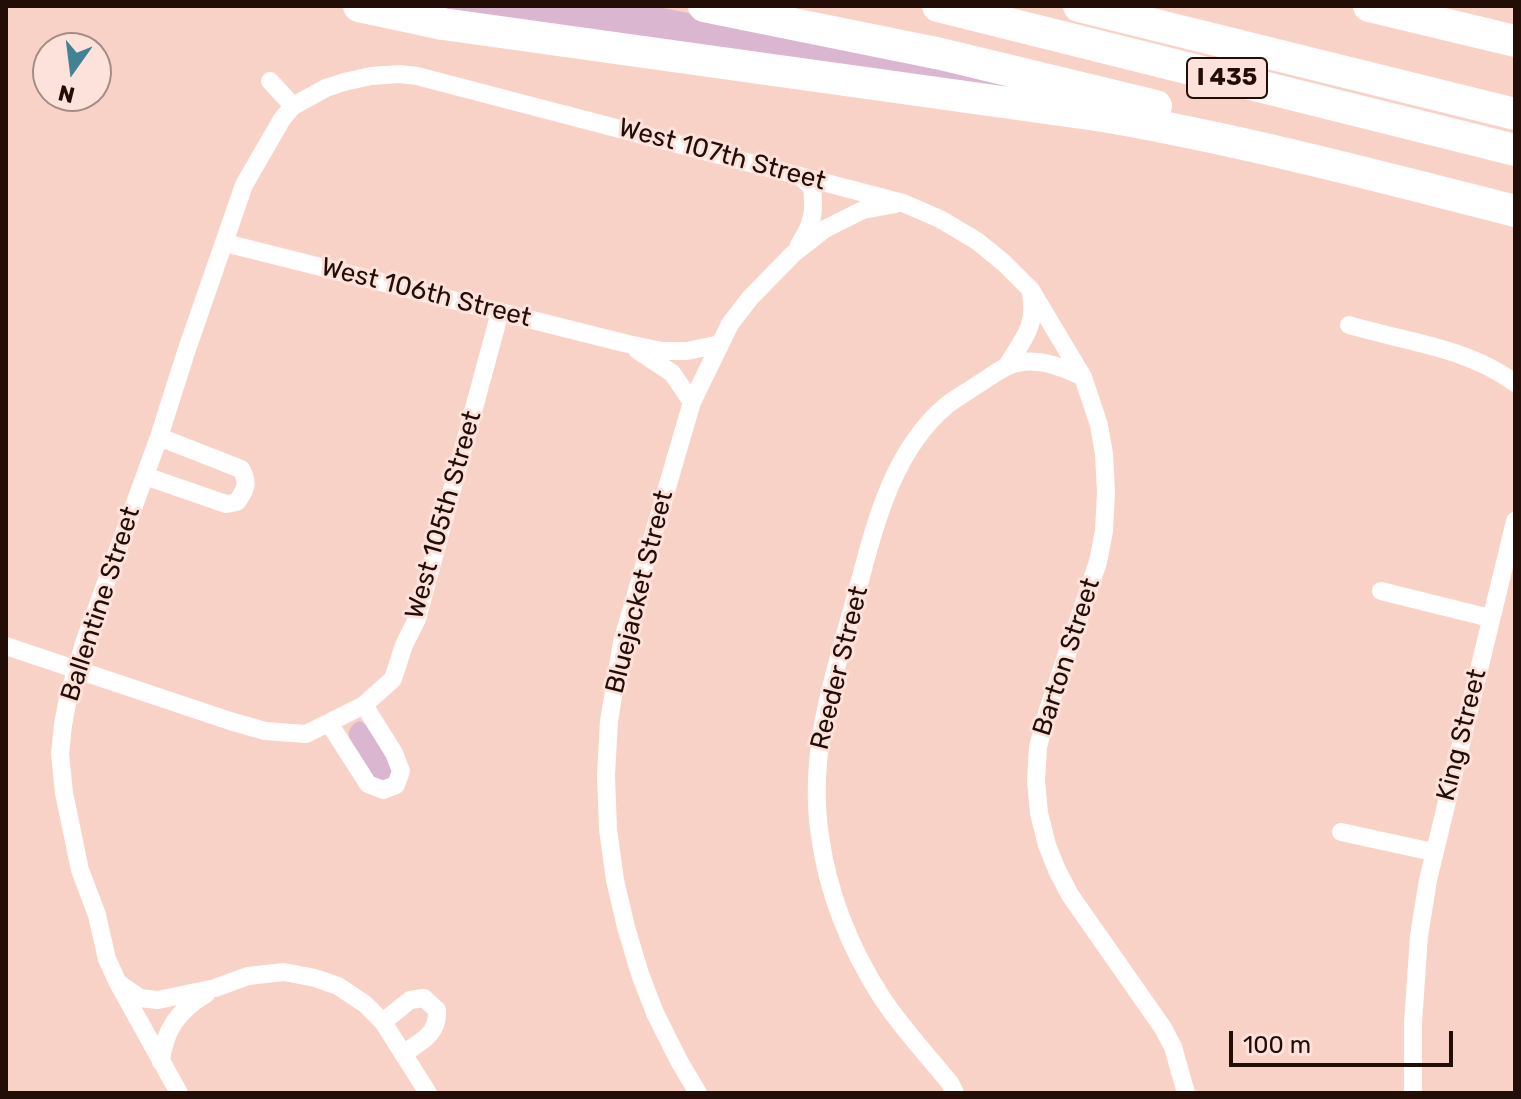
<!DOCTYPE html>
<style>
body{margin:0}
#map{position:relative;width:1521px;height:1099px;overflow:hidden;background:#f8d2c7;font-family:Rubik,sans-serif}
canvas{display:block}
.frame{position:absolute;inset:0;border:8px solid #220d07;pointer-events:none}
.north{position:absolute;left:32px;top:32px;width:80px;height:80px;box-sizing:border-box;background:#fde2db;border:2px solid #a58d86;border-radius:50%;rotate:194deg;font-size:22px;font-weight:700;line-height:32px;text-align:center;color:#220d07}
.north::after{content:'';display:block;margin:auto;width:28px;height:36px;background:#418394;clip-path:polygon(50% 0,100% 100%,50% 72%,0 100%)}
.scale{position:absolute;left:1229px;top:1031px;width:224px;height:36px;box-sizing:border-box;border:4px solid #220d07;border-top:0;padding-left:10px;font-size:24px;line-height:28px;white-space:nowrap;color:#220d07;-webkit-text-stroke:6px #fde2db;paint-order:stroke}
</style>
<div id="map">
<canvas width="1521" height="1099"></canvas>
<div class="frame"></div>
<div class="north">N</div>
<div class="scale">100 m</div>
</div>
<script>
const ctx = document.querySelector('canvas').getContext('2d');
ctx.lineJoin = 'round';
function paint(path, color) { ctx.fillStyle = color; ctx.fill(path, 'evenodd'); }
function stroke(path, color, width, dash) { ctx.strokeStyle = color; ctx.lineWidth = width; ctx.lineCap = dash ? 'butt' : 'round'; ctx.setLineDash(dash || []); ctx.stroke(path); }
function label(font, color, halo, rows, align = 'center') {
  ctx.font = font + ' Rubik,sans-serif'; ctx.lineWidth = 6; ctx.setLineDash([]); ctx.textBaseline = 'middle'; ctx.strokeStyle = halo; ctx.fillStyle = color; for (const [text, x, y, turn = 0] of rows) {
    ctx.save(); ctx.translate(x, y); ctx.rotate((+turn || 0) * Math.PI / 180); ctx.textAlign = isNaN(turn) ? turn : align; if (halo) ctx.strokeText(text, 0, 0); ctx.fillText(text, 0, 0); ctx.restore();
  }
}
const green = new Path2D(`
 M 423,6 L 654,6 L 890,55 L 1048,96 Z
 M 359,721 C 377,726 385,754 393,769 L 389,780 L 375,781 L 349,738 C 348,729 351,725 359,721 Z`);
const minor = new Path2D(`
 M 270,81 L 293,106
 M 225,243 L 628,344 L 662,351 L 687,351 L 720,344
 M 799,245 C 813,223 815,212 812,187 L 799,176
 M 1349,325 C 1406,342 1466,347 1515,383
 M 637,350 L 672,373 L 692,402
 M 1006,367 C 1023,339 1037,327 1031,293
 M 145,476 L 226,504 L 237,502 C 246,489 249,483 241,469 L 159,437
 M 1381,591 L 1490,618
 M 6,646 L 230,721 L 265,731 L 306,734 L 364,705 L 393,679 L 404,645 L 417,619 L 500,312
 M 329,723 L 368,784 L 383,790 L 396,785 L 401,771 L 394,753 L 364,705
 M 1341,832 L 1433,852
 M 120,984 L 140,998 L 158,1000 L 215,988 L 248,976 L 284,972 L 315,978 L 338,986 L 365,1004 L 383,1022 L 428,1093
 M 383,1022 L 410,1000 L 424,998 L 437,1010 C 439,1033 421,1042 404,1053
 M 161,1062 C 164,1030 179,1010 206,994
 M 179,1093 L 118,983 L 107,959 L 97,915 L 80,870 L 64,793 L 60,754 L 63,725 L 68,698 L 84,643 L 159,437 L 187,349 L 244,185 L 282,119 L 293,106 L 326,88 L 344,82 L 371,76 L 400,74 L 417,76 L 903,203 L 940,219 L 977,241 L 1004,263 L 1031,290 L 1083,377 L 1099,425 L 1104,454 L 1106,492 L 1104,531 L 1098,562 L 1047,713 L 1038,747 L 1036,781 L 1039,813 L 1047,845 L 1057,870 L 1070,895 L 1163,1028 L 1173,1047 L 1186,1093
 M 698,1093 L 679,1061 L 655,1013 L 640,974 L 626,927 L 615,880 L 608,829 L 606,776 L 609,721 L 622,642 L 692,402 L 730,324 L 750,298 L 793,254 L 825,229 L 863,210 L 896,204
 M 955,1093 L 950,1083 C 927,1055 902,1028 882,998 C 850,948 828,894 820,836 C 808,757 831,685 852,610 C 872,539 887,455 947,405 C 956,398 967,392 977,385 C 987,379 997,371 1008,366 C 1033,355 1060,366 1083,377
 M 1413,1093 L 1413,1023 L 1419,936 L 1428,880 L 1515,521`);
const motorway = new Path2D(`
 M 359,6 L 443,24 L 1103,116 C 1242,140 1378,176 1515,211
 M 704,6 L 941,54 L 1156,106
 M 938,6 L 1515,150
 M 1079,6 L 1515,114
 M 1369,6 L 1515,41`);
const shields = [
 [1227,78,80]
];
const shieldNames = [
 ["I 435",1227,78]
];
const streetNames = [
 ["West 107th Street",722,155,15],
 ["West 106th Street",426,293,14],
 ["West 105th Street",444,515,-74],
 ["Bluejacket Street",640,592,-76],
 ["Ballentine Street",101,604,-72],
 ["Barton Street",1067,657,-72],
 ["Reeder Street",840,668,-76],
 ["King Street",1462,735,-76]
];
paint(green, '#dbb6d0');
stroke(minor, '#fff', 18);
stroke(motorway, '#fff', 32);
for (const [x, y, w] of shields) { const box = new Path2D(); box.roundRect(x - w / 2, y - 20, w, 40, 6); ctx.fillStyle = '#fde2db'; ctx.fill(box); stroke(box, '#220d07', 2); }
label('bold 24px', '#220d07', null, shieldNames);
label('26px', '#220d07', '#fde2db', streetNames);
</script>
